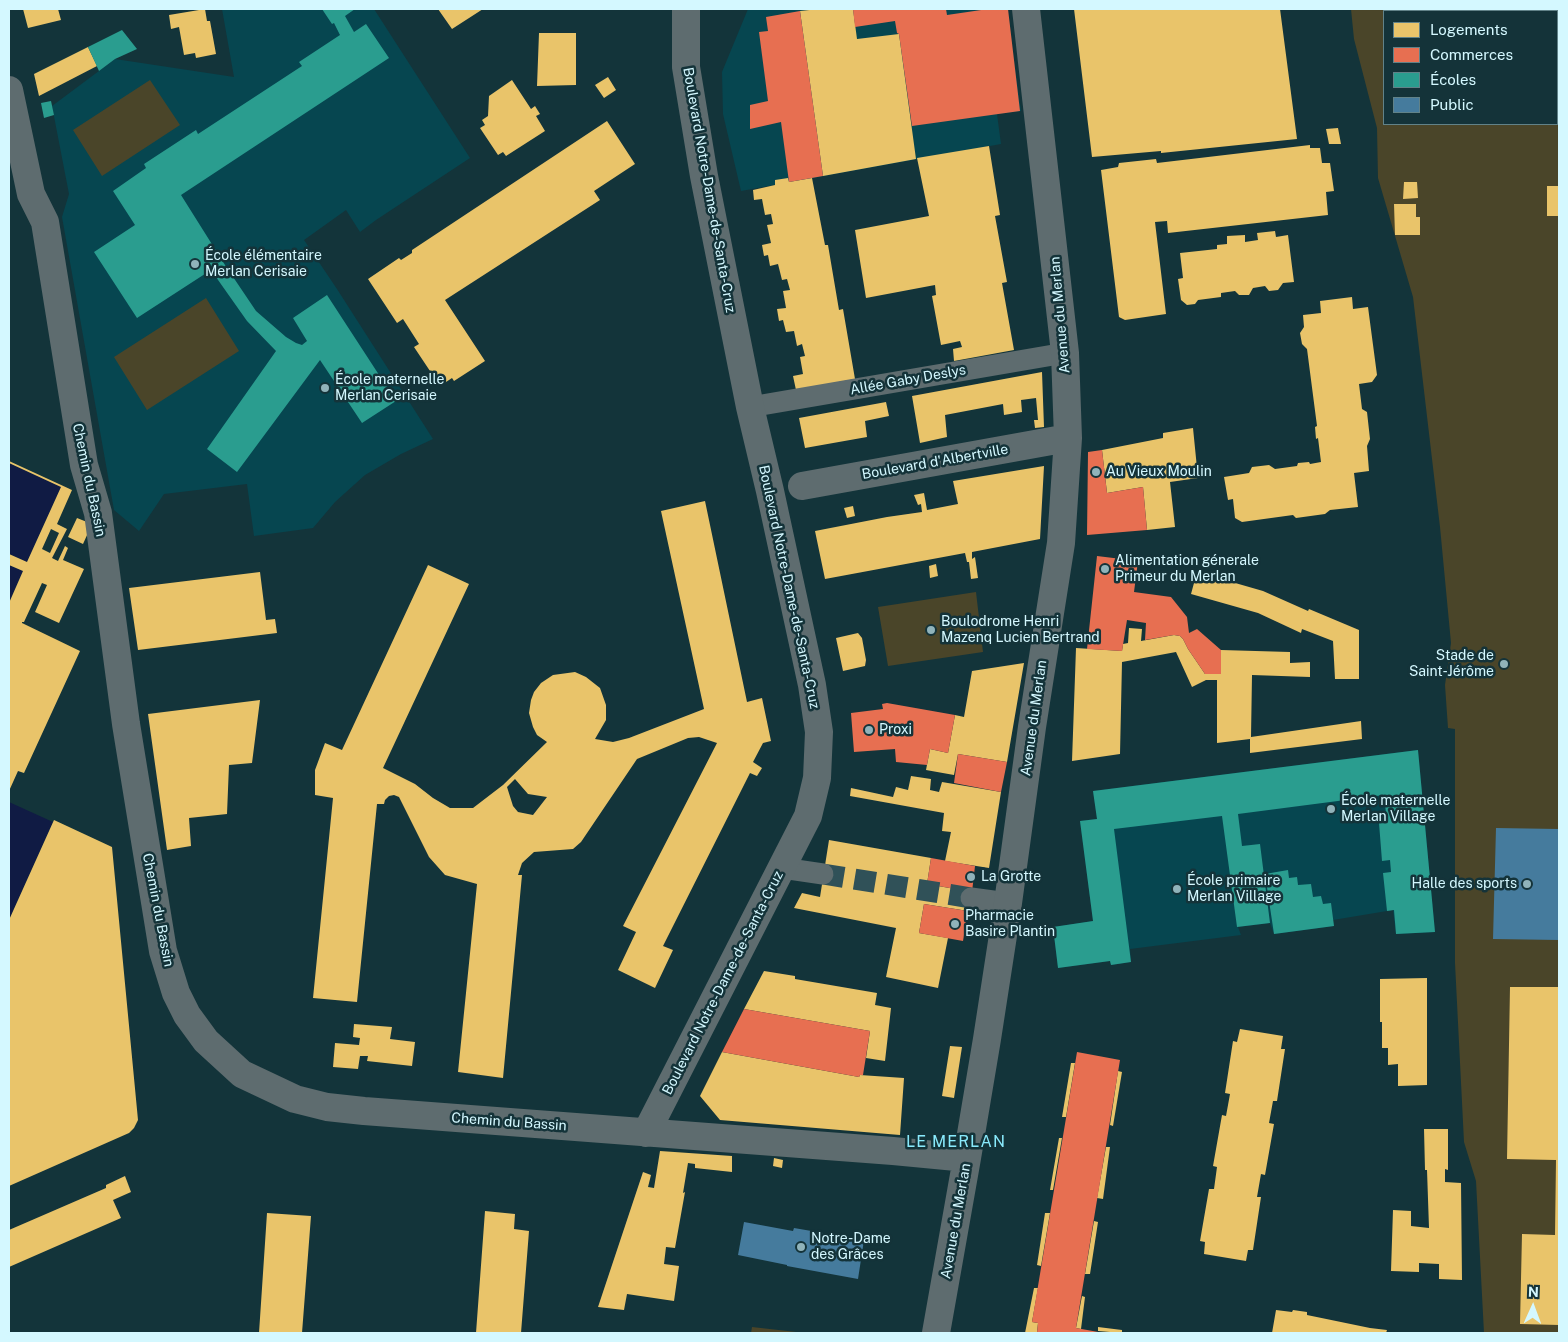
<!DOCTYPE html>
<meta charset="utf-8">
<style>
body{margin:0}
#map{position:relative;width:1568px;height:1342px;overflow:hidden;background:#13343a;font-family:"Public Sans",sans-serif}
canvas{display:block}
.frame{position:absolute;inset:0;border:10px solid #d4f8ff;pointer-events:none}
.legend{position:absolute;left:1383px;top:10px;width:175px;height:115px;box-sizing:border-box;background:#143339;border:1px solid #618288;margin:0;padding:6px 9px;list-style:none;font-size:15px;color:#d4f8ff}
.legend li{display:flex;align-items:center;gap:10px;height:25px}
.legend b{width:25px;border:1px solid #618288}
.north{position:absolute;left:1508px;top:1282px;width:50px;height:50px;-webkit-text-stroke:4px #143339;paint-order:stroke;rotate:2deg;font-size:14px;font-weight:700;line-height:20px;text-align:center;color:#d4f8ff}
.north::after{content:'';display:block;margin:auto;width:18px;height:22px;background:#d4f8ff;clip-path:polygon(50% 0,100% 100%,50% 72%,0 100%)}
</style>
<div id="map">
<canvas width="1568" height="1342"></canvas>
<div class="frame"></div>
<ul class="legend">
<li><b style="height:14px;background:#e9c46a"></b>Logements</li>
<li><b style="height:14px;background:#e76f51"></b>Commerces</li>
<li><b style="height:14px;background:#2a9d8f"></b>Écoles</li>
<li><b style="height:14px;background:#457b9d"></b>Public</li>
</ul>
<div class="north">N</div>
</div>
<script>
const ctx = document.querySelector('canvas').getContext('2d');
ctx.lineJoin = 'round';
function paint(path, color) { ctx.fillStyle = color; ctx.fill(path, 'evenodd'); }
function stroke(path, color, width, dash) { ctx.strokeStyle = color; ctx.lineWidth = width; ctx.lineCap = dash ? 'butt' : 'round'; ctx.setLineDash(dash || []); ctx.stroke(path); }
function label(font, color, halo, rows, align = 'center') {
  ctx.font = font + ' "Public Sans",sans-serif'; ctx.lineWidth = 5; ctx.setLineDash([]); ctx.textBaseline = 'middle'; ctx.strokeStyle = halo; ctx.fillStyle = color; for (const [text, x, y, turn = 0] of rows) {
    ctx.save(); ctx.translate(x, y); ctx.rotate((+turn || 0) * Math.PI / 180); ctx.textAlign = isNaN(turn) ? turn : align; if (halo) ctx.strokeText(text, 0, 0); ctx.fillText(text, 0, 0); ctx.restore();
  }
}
const built = new Path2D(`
 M 222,9 L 374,9 L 470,158 L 376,220 L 360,232 L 346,210 L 304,240 L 337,289 L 433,439 L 401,454 L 365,475 L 335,502 L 313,528 L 254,536 L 247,484 L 164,494 L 139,531 L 114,510 L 62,217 L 69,194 L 52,106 L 115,59 L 234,77 Z
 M 748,9 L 1007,9 L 1021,111 L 997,114 L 1001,144 L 741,191 L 723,114 L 722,72 Z
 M 1418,750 L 1435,932 L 1396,934 L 1393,910 L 1333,920 L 1334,926 L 1274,934 L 1270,923 L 1238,927 L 1241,935 L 1130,949 L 1131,962 L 1111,965 L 1110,961 L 1058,968 L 1053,927 L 1093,921 L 1080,821 L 1097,819 L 1093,791 Z`);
const green = new Path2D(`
 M 1351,9 L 1559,9 L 1559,1333 L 1484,1333 L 1476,1181 L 1464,1142 L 1455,963 L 1455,729 L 1448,728 L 1445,685 L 1451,643 L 1440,527 L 1413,297 L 1378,178 L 1377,128 L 1354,39 ZM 1384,11 L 1557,11 L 1557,124 L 1384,124 Z
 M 150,80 L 180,125 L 102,176 L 73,130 Z
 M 206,298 L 239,351 L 147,410 L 114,357 Z
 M 976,592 L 983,652 L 888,666 L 878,607 Z
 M 752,1327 L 805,1333 L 751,1333 Z`);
const water = new Path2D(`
 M 9,463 L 61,487 L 27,562 L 9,554 Z
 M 9,565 L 23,571 L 9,603 Z
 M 9,802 L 53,822 L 9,920 Z`);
const homes = new Path2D(`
 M 23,9 L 58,9 L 61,20 L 28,28 Z
 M 205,9 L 207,21 L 210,21 L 216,54 L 196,58 L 195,53 L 184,55 L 179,27 L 171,29 L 169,15 Z
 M 438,9 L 483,9 L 452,29 Z
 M 819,9 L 853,9 L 857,39 L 899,34 L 916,159 L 823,176 L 800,11 Z
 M 1074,9 L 1280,9 L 1297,139 L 1161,153 L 1161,151 L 1092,157 Z
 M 539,33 L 576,33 L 576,85 L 537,86 Z
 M 88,47 L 97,66 L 39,96 L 34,74 Z
 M 608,77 L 616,90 L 604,98 L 595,85 Z
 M 512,80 L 531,109 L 535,106 L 540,114 L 536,116 L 545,131 L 506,156 L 503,152 L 498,155 L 480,128 L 485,125 L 482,120 L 488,116 L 489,96 Z
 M 607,121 L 635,164 L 594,191 L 600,200 L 445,300 L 485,361 L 454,381 L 452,378 L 440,386 L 414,347 L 419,344 L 403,319 L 397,323 L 368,279 L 399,258 L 401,260 L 412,253 L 412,250 Z
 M 1338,128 L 1341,144 L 1329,144 L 1326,129 Z
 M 1310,145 L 1310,148 L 1320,148 L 1322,163 L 1330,163 L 1334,191 L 1326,192 L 1328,215 L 1168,233 L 1167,221 L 1155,222 L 1166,314 L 1125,320 L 1119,317 L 1101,170 L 1118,167 L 1119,163 L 1156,159 L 1157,163 Z
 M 989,146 L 1000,215 L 995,216 L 1007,282 L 1002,283 L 1014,350 L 954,361 L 953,349 L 962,347 L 960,341 L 941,345 L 932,296 L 936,295 L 935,285 L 866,298 L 855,230 L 929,216 L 917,158 Z
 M 788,178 L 789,182 L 812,178 L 825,245 L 828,245 L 839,310 L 843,309 L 855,379 L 796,390 L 793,376 L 803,374 L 800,357 L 805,356 L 802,344 L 797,346 L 794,331 L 786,332 L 783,320 L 779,321 L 777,309 L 786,308 L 783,291 L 790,290 L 787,279 L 782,280 L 778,264 L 770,266 L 768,255 L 764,256 L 762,245 L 771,243 L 767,225 L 773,224 L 771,214 L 765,215 L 762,199 L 754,200 L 753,190 L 775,185 L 775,180 Z
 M 1404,182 L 1417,182 L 1418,198 L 1403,199 Z
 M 1547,186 L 1559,186 L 1559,216 L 1547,216 Z
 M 1394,204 L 1416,204 L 1416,217 L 1420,217 L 1420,235 L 1395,235 Z
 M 1275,231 L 1276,237 L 1288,235 L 1294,282 L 1283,283 L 1278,290 L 1269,291 L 1265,286 L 1253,288 L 1249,295 L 1239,295 L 1235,291 L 1221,293 L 1221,297 L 1198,300 L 1195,304 L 1187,305 L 1181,300 L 1178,279 L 1183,278 L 1180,253 L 1217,249 L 1217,245 L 1227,244 L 1227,236 L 1245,235 L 1245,242 L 1258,240 L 1257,233 Z
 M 1352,297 L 1353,309 L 1368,307 L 1377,375 L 1372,382 L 1359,384 L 1362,409 L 1367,412 L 1370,439 L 1367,446 L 1369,471 L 1354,473 L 1358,507 L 1330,510 L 1325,514 L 1296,518 L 1293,515 L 1242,522 L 1235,518 L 1233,499 L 1228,500 L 1224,477 L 1249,473 L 1252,467 L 1269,465 L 1275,469 L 1297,466 L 1298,463 L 1309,462 L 1310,464 L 1321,462 L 1318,438 L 1316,439 L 1315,427 L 1317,426 L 1307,349 L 1302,344 L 1300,333 L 1304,327 L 1303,315 L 1321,313 L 1320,301 Z
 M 1042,372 L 1044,427 L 1035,428 L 1034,420 L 1038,420 L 1036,398 L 1021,400 L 1022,412 L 1004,415 L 1003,404 L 945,415 L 947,437 L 920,443 L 912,396 Z
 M 886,402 L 889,416 L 865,421 L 867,437 L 805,448 L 799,418 Z
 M 1193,428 L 1198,478 L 1170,482 L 1175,527 L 1147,530 L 1143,487 L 1107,493 L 1102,450 L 1163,438 L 1163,433 Z
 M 9,461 L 72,490 L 57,524 L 67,529 L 52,558 L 58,561 L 65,546 L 68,548 L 63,560 L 84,569 L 59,623 L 35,612 L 47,585 L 42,583 L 24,622 L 22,622 L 22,623 L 80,651 L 24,773 L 18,771 L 9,791 L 9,603 L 23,571 L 9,565 L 9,554 L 27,562 L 61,487 L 9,463 ZM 51,529 L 59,533 L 50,553 L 42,549 Z
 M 1044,466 L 1040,539 L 972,552 L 972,559 L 975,557 L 978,578 L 971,579 L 969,562 L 967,562 L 965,553 L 825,579 L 815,531 L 887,517 L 922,512 L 921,504 L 918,505 L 914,495 L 924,493 L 927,510 L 958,504 L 953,481 Z
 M 705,501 L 747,702 L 762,698 L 771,741 L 763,743 L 753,762 L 762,768 L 757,776 L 750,773 L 663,946 L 673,950 L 655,988 L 618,970 L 636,932 L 623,926 L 717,743 L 699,737 L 688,738 L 637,759 L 581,842 L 573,849 L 534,852 L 522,863 L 518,875 L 522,875 L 503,1078 L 458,1072 L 477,884 L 445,875 L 429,857 L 399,797 L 394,795 L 389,796 L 385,800 L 384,804 L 377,804 L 357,1002 L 313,998 L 333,798 L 315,795 L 315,770 L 325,743 L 342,750 L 428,565 L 469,584 L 383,768 L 415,784 L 433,798 L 450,808 L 473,808 L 503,785 L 547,742 L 537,735 L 533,727 L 529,713 L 531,700 L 534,692 L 541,683 L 553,675 L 575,672 L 586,677 L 600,688 L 606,705 L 606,720 L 595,739 L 613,742 L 629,738 L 704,709 L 661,511 ZM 515,779 L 528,794 L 547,797 L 533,815 L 518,812 L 513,806 L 507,787 Z
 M 853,506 L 855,516 L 847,518 L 844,508 Z
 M 77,518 L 92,524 L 83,544 L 68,537 Z
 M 936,564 L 938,576 L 930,578 L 929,566 Z
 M 260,572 L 266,620 L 275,619 L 277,633 L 138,650 L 129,588 Z
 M 1197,572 L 1263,591 L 1308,611 L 1309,609 L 1359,630 L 1359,679 L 1335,679 L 1333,641 L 1302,629 L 1301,633 L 1258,613 L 1191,594 Z
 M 1129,628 L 1142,629 L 1141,641 L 1174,635 L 1180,636 L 1183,639 L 1188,649 L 1205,674 L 1221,674 L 1221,650 L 1290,652 L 1290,663 L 1310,662 L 1310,677 L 1252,675 L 1251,737 L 1361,721 L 1362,739 L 1250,753 L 1250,739 L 1217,743 L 1217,680 L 1206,680 L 1192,687 L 1176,652 L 1122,662 L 1120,754 L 1072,761 L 1076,648 L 1122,651 L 1123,644 L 1128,643 Z
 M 858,633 L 862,638 L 866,660 L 865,666 L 843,671 L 836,638 Z
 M 1024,663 L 1007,762 L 958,754 L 954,775 L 926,770 L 930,749 L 948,753 L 955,715 L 964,717 L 972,671 Z
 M 260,700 L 252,763 L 229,765 L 227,814 L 189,818 L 191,846 L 167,850 L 148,714 Z
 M 911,776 L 931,779 L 930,790 L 939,792 L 942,782 L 1001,792 L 989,868 L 945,861 L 951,832 L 942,831 L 944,813 L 850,796 L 851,788 L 893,797 L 896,787 L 908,790 Z
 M 54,820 L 112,847 L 138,1120 L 134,1128 L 129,1133 L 9,1186 L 9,920 Z
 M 829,840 L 931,858 L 927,884 L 972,892 L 968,911 L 924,904 L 919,933 L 948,938 L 938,988 L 886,977 L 896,928 L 794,908 L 802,893 L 820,897 Z
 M 764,971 L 795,976 L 795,979 L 877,993 L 875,1005 L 891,1008 L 885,1061 L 866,1058 L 870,1031 L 744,1009 Z
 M 1427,978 L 1427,1085 L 1398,1086 L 1398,1064 L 1388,1065 L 1388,1048 L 1382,1048 L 1382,1022 L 1380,1022 L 1380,979 Z
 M 1510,987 L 1559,987 L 1559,1325 L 1520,1324 L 1522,1234 L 1555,1235 L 1556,1160 L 1507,1159 Z
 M 354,1024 L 392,1027 L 390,1039 L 415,1042 L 412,1066 L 367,1061 L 368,1056 L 360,1056 L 358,1069 L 333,1067 L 335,1043 L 359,1045 L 360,1038 L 353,1037 Z
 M 1240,1029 L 1283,1036 L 1281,1049 L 1285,1049 L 1277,1101 L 1273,1101 L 1269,1123 L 1274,1124 L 1265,1175 L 1261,1174 L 1257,1197 L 1261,1197 L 1253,1250 L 1248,1250 L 1246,1261 L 1204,1254 L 1205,1242 L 1200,1241 L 1209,1189 L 1214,1189 L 1217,1167 L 1213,1166 L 1222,1115 L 1226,1116 L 1230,1094 L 1225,1093 L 1233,1041 L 1237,1042 Z
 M 950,1046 L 962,1047 L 954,1098 L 942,1096 Z
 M 722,1052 L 859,1077 L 860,1075 L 904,1078 L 900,1135 L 720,1120 L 700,1096 Z
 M 1071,1063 L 1075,1063 L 1066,1117 L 1062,1117 Z
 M 1118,1071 L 1122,1072 L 1113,1126 L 1110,1125 Z
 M 1424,1129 L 1448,1129 L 1448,1170 L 1445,1169 L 1445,1182 L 1461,1183 L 1462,1280 L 1439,1279 L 1439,1264 L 1419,1263 L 1419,1272 L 1391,1271 L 1393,1210 L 1411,1211 L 1411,1226 L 1429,1228 L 1427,1170 L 1425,1170 Z
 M 1059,1138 L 1062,1138 L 1053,1190 L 1050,1190 Z
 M 1106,1147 L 1110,1147 L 1103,1199 L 1097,1198 Z
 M 660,1151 L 732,1156 L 732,1172 L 695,1168 L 695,1164 L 688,1163 L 683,1193 L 685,1192 L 675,1248 L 666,1247 L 664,1264 L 679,1266 L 674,1301 L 627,1294 L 624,1310 L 598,1307 L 643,1172 L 651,1175 L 648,1187 L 654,1188 Z
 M 774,1158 L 783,1160 L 782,1168 L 773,1166 Z
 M 125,1176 L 131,1192 L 113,1200 L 121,1218 L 9,1267 L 9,1230 L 106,1188 L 106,1185 Z
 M 485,1211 L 515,1214 L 514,1229 L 529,1231 L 521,1333 L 476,1333 Z
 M 267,1213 L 311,1216 L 302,1333 L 259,1333 Z
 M 1045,1213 L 1050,1213 L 1041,1266 L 1037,1265 Z
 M 1094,1221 L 1098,1222 L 1090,1274 L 1085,1274 Z
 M 1034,1288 L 1038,1288 L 1032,1322 L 1038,1323 L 1037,1333 L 1025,1333 Z
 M 1082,1296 L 1085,1297 L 1081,1329 L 1076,1328 Z
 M 1276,1310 L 1292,1312 L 1293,1310 L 1307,1312 L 1307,1315 L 1370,1328 L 1387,1330 L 1386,1333 L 1272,1333 Z
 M 1098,1327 L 1122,1330 L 1122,1333 L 1098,1331 Z`);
const shops = new Path2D(`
 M 853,9 L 946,9 L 947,15 L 988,9 L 1008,9 L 1020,111 L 912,126 L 899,34 L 897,33 L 895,21 L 855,27 Z
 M 800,11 L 823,176 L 789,182 L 781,122 L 750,129 L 750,105 L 768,101 L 759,32 L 768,31 L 766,17 Z
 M 1102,450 L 1107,493 L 1143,487 L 1147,530 L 1087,535 L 1088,452 Z
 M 1097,556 L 1138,561 L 1134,592 L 1171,597 L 1187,617 L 1189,633 L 1197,629 L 1221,650 L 1221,674 L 1205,674 L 1188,649 L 1183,639 L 1180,636 L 1174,635 L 1145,640 L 1146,623 L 1127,620 L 1122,651 L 1087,649 Z
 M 887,703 L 955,715 L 948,753 L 930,749 L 927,765 L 896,762 L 895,749 L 854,752 L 851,713 L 883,709 L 882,704 Z
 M 958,754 L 1007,762 L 1001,792 L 954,783 Z
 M 931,858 L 975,866 L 972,892 L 927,884 Z
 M 924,904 L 968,911 L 963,941 L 919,933 Z
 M 744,1009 L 870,1031 L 863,1075 L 860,1075 L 859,1077 L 722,1052 Z
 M 1077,1052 L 1120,1060 L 1076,1328 L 1104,1333 L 1037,1333 L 1038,1323 L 1032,1322 Z`);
const schools = new Path2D(`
 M 322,9 L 355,9 L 345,16 L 354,32 L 366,24 L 389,58 L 181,195 L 225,265 L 256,311 L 286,337 L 296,343 L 302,345 L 307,341 L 293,318 L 327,295 L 396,401 L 362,423 L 320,360 L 237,472 L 207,449 L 276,351 L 247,321 L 211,270 L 137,318 L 94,252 L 135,225 L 113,191 L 146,168 L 144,164 L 196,130 L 198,134 L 302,66 L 299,62 L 340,35 L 334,23 L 332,24 Z
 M 122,30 L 137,49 L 115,59 L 99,71 L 88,47 Z
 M 51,101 L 54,115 L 44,118 L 41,103 Z
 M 1418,750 L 1435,932 L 1396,934 L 1394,910 L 1387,911 L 1383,873 L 1391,872 L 1390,860 L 1382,861 L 1379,823 L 1387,822 L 1384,795 L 1238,814 L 1242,846 L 1260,844 L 1270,923 L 1237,927 L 1222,816 L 1114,829 L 1131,962 L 1111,965 L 1110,961 L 1058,968 L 1053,927 L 1093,921 L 1080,821 L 1097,819 L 1093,791 Z
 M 1288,870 L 1289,878 L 1297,877 L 1298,885 L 1311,884 L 1313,897 L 1321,896 L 1323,904 L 1331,903 L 1334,926 L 1274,934 L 1265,874 Z`);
const public = new Path2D(`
 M 1496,828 L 1559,829 L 1559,940 L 1493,939 Z
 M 744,1222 L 793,1231 L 794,1228 L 864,1240 L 858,1279 L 787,1266 L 787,1265 L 738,1255 Z`);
const pedestrianTunnel = new Path2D(`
 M 823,874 L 971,898`);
const pedestrian = new Path2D(`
 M 750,407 L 1065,353
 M 782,868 L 823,874
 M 971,898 L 1008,903`);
const minor = new Path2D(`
 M 9,90 L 31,194 L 45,222 L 84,465 L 98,513 L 126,724 L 163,951 L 176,993 L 187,1015 L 206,1041 L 242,1074 L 295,1099 L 327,1107 L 364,1111 L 893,1151 L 967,1158
 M 802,486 L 1068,438
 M 646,1133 L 808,816 L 817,778 L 819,732 L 812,685 L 770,491 L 750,407 L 704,176 L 686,67 L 686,9
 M 936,1333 L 967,1158 L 987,1039 L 1008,903 L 1032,727 L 1061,543 L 1068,438 L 1065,353 L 1026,9`);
const markers = [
 [195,264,5,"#90b3ba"],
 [325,388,5,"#90b3ba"],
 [1096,472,5,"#90b3ba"],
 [1105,569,5,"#90b3ba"],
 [931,630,5,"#90b3ba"],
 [1504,664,5,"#90b3ba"],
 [869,730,5,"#90b3ba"],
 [1331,809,5,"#90b3ba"],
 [971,877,5,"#90b3ba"],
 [1527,884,5,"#90b3ba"],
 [1177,889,5,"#90b3ba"],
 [955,924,5,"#90b3ba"],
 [801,1247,5,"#90b3ba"]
];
const streetNames = [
 ["Boulevard Notre-Dame-de-Santa-Cruz",709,190,80],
 ["Avenue du Merlan",1060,315,-95],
 ["Allée Gaby Deslys",908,380,-10],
 ["Boulevard d'Albertville",935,462,-10],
 ["Chemin du Bassin",89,480,78],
 ["Boulevard Notre-Dame-de-Santa-Cruz",789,587,78],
 ["Avenue du Merlan",1034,718,-82],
 ["Chemin du Bassin",158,910,79],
 ["Boulevard Notre-Dame-de-Santa-Cruz",723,983,-63],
 ["Chemin du Bassin",509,1122,4],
 ["Avenue du Merlan",956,1221,-80]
];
const poiNames = [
 ["École élémentaire",205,256],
 ["Merlan Cerisaie",205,272],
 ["École maternelle",335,380],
 ["Merlan Cerisaie",335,396],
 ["Au Vieux Moulin",1106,472],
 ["Alimentation génerale",1115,561],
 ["Primeur du Merlan",1115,577],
 ["Boulodrome Henri",941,622],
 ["Mazenq Lucien Bertrand",941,638],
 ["Stade de",1494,656,"right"],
 ["Saint-Jérôme",1494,672,"right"],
 ["Proxi",879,730],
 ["École maternelle",1341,801],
 ["Merlan Village",1341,817],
 ["La Grotte",981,877],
 ["École primaire",1187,881],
 ["Merlan Village",1187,897],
 ["Halle des sports",1517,884,"right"],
 ["Pharmacie",965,916],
 ["Basire Plantin",965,932],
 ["Notre-Dame",811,1239],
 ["des Grâces",811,1255]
];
const quarterNames = [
 ["LE MERLAN",956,1142]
];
paint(built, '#064650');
paint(green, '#4a4529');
paint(water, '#101b44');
paint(homes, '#e9c46a');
paint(shops, '#e76f51');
paint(schools, '#2a9d8f');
paint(public, '#457b9d');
stroke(pedestrianTunnel, '#305158', 21, [21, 11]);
stroke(pedestrian, '#5e6c6f', 21);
stroke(minor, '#5e6c6f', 28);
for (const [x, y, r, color] of markers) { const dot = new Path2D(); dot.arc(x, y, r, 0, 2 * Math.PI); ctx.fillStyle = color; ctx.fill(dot); stroke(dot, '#143339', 2); }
label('14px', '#d4f8ff', '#143339', streetNames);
label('14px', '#d4f8ff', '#143339', poiNames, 'left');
ctx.letterSpacing = '1px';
label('16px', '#89eafc', '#143339', quarterNames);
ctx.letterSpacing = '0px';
</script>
